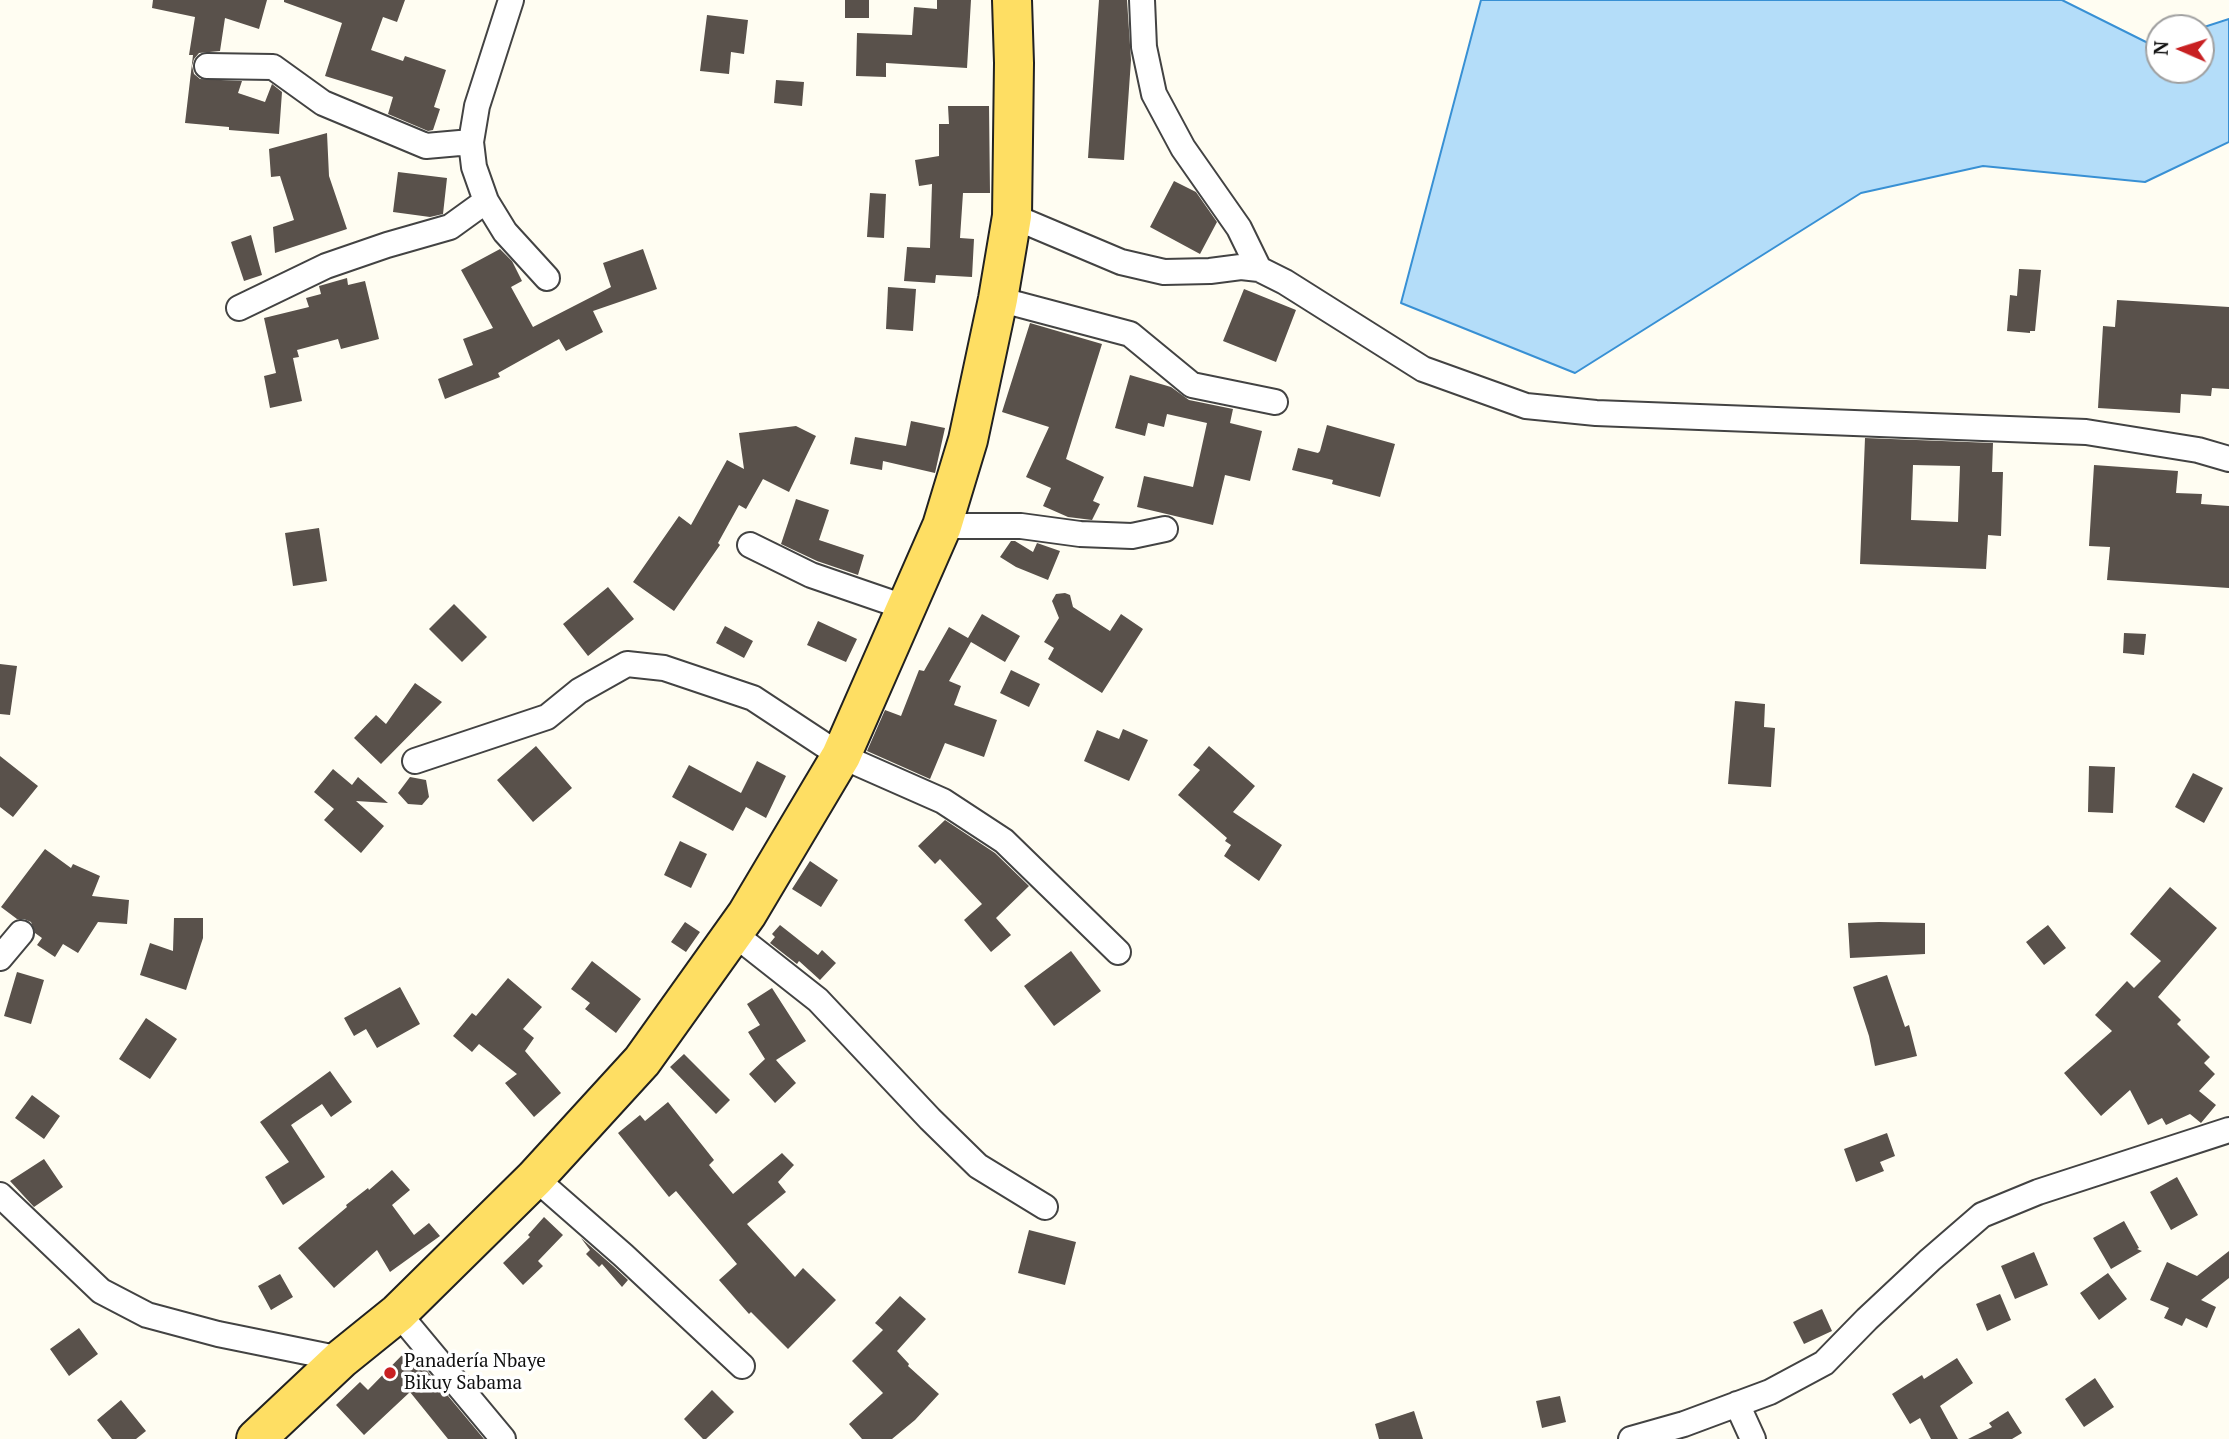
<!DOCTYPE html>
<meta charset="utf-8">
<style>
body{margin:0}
#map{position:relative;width:2229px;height:1439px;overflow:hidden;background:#fffdf2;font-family:"PT Serif",serif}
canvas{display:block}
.north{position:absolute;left:2145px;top:14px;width:70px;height:70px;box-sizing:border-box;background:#fff;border:2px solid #9f9f9f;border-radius:50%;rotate:273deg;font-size:19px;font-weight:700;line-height:28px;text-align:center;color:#101010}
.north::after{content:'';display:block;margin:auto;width:24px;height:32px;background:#c82022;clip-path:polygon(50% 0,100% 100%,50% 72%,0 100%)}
</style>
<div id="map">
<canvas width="2229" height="1439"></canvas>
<div class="north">N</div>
</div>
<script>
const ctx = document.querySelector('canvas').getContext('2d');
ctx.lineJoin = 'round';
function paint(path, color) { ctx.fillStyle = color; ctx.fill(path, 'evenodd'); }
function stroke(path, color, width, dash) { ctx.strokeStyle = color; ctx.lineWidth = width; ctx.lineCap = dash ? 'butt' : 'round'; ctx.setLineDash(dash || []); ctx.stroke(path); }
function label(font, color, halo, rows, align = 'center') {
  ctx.font = font + ' "PT Serif",serif'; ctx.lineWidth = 7; ctx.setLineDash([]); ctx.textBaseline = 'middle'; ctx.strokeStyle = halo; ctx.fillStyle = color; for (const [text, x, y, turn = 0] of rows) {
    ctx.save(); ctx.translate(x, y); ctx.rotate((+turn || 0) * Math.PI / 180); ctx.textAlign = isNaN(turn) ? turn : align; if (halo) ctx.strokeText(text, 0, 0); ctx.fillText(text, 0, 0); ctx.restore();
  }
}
const water = new Path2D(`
 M 1481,0 L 2062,0 L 2152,45 L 2159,43 L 2159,70 L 2201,70 L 2201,28 L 2229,19 L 2229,142 L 2145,182 L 1983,166 L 1861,193 L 1575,373 L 1401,303 Z`);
const building = new Path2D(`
 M 153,0 L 267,0 L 259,29 L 225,18 L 220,51 L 199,53 L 194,59 L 192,66 L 194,74 L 200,79 L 242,81 L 238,93 L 265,102 L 272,84 L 282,92 L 279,134 L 229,130 L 229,127 L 185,123 L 193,55 L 189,55 L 195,17 L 152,8 Z
 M 284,0 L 405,0 L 397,22 L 383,17 L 371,50 L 403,61 L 405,56 L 446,70 L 434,107 L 440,109 L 433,130 L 428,131 L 388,114 L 393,97 L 325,76 L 342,23 L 284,2 Z
 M 845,0 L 869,0 L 869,18 L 845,18 Z
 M 937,0 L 971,0 L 967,68 L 886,63 L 886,77 L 856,76 L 857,33 L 912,35 L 914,7 L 937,9 Z
 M 1099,0 L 1127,0 L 1131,60 L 1124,160 L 1088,158 Z
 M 707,15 L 748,20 L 744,54 L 731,52 L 729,74 L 700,71 Z
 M 776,80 L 804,82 L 802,106 L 774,103 Z
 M 948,106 L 989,106 L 990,193 L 963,193 L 960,238 L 974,239 L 972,277 L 936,275 L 935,283 L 904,281 L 907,247 L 930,248 L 932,184 L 919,186 L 915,160 L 939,156 L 939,124 L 949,124 Z
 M 327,133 L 329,176 L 347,229 L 275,253 L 273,227 L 294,220 L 280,176 L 271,177 L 269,149 Z
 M 398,172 L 447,178 L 443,214 L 430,217 L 393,212 Z
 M 1174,181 L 1196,192 L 1217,222 L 1200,254 L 1150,227 Z
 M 870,193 L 886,194 L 884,238 L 867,237 Z
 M 251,235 L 262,275 L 244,281 L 231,242 Z
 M 500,249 L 512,261 L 522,281 L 511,287 L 533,327 L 611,287 L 603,263 L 643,249 L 657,289 L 593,311 L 603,332 L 566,351 L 559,339 L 498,373 L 500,377 L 445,399 L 438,379 L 473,365 L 463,339 L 493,328 L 461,270 Z
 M 2019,269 L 2041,270 L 2035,331 L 2030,331 L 2030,333 L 2007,331 L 2010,295 L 2017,296 Z
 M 347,278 L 348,285 L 365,281 L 379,339 L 341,349 L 338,339 L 297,350 L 299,357 L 293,358 L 302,401 L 270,408 L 264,376 L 276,373 L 264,318 L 309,307 L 306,298 L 321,294 L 319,286 Z
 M 888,287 L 916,289 L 913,331 L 886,329 Z
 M 1244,289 L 1296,310 L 1276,362 L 1223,341 Z
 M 2117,300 L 2229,307 L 2229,389 L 2212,388 L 2211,396 L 2181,394 L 2180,413 L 2098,408 L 2103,326 L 2115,327 Z
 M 1030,323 L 1102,344 L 1066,459 L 1104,477 L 1093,501 L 1100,504 L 1092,520 L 1068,517 L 1043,506 L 1051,488 L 1026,477 L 1049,427 L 1002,412 Z
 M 1130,375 L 1171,387 L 1189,400 L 1233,409 L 1230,423 L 1262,431 L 1250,481 L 1225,475 L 1213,525 L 1137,507 L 1144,476 L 1193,487 L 1207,423 L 1167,414 L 1164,427 L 1148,423 L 1145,436 L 1115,428 Z
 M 911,421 L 945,428 L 935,473 L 883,461 L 882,470 L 850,464 L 855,437 L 906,446 Z
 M 1327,425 L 1395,444 L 1380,497 L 1332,484 L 1333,480 L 1292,470 L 1298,448 L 1318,453 L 1320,451 Z
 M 796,426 L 816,436 L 789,492 L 763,479 L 746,509 L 739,505 L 718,543 L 720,545 L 674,611 L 633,582 L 679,516 L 691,525 L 727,460 L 744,469 L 739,433 Z
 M 1865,438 L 1993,443 L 1992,472 L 2003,472 L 2001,536 L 1988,535 L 1986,569 L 1860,564 ZM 1913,465 L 1960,466 L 1958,522 L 1911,520 Z
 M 2094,465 L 2178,471 L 2176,493 L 2202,494 L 2201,504 L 2229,506 L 2229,588 L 2107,580 L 2110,547 L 2089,546 Z
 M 796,499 L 829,510 L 819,540 L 864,555 L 858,575 L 817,561 L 781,544 Z
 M 319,528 L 327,581 L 293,586 L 285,533 Z
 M 1011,541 L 1015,541 L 1033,552 L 1037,543 L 1060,551 L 1048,580 L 1016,567 L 1000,557 Z
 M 608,587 L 634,619 L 588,656 L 563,624 Z
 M 1065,593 L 1070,595 L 1073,607 L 1110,631 L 1121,614 L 1143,629 L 1102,693 L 1048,659 L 1054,648 L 1044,642 L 1059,618 L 1052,601 L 1056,594 Z
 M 454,604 L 487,637 L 462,662 L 429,629 Z
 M 982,614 L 1020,636 L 1005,662 L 971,642 L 949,681 L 961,686 L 954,705 L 997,720 L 984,757 L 945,743 L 930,779 L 867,751 L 885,710 L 901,716 L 919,670 L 924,671 L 949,627 L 968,638 Z
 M 818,621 L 857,639 L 846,662 L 807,645 Z
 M 725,626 L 753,641 L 744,658 L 716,643 Z
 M 2124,633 L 2146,634 L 2144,655 L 2123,653 Z
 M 0,664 L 17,666 L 10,715 L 0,714 Z
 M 1011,670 L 1040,684 L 1029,707 L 1000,693 Z
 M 415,683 L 442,702 L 381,764 L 354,738 L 376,715 L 386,724 Z
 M 1735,701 L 1765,704 L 1764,727 L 1775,728 L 1771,787 L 1728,784 Z
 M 1123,729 L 1148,740 L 1129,781 L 1084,761 L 1097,730 L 1119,739 Z
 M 536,746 L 572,788 L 533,822 L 497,780 Z
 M 1209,746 L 1255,786 L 1233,812 L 1282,845 L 1259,881 L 1224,856 L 1231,845 L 1225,841 L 1227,838 L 1178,795 L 1200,770 L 1193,765 Z
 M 0,756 L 38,786 L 13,817 L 0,807 Z
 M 757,761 L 786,776 L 766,818 L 746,807 L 733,831 L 672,797 L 689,765 L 741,793 Z
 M 2089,766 L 2115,767 L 2113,813 L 2088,812 Z
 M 333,769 L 352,785 L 358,777 L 388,803 L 356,801 L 384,826 L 361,853 L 324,820 L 334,809 L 314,792 Z
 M 2193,773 L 2223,788 L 2204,823 L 2175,807 Z
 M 410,777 L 426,780 L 429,797 L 422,805 L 408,804 L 398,793 Z
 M 945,820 L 995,853 L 1029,886 L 996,918 L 1011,935 L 991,952 L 964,920 L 982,904 L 940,859 L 935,864 L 918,846 Z
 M 680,841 L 707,854 L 691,888 L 664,875 Z
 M 45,849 L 71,868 L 73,864 L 100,876 L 92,896 L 129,900 L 127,924 L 98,922 L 78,953 L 63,944 L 55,957 L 37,945 L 42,938 L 35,933 L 31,922 L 24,919 L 17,919 L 1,907 Z
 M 810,861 L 838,880 L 821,907 L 792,889 Z
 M 2170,887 L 2217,928 L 2158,997 L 2181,1020 L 2177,1024 L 2210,1057 L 2204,1063 L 2215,1074 L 2199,1091 L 2216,1105 L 2201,1123 L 2190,1114 L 2166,1125 L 2162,1118 L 2148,1125 L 2130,1090 L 2101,1116 L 2064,1073 L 2112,1031 L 2095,1015 L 2127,981 L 2134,988 L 2161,961 L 2130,934 Z
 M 174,918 L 203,918 L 203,938 L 186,990 L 140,975 L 150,943 L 173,951 Z
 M 685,922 L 700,932 L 686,952 L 671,942 Z
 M 1879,922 L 1925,923 L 1925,954 L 1850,958 L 1848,923 Z
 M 780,925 L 818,955 L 822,950 L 836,963 L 820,980 L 799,961 L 797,964 L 770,943 L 775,937 L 772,934 Z
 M 2048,925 L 2066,948 L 2044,965 L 2026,942 Z
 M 1071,951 L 1101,991 L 1054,1026 L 1024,986 Z
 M 592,961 L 641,999 L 616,1033 L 585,1009 L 590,1003 L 571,989 Z
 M 17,972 L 44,980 L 31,1024 L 4,1016 Z
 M 1887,975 L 1905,1027 L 1909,1025 L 1917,1056 L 1875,1066 L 1869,1036 L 1853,987 Z
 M 508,978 L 542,1007 L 523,1029 L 534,1038 L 525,1051 L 561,1093 L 534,1117 L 505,1083 L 517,1074 L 479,1044 L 472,1052 L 453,1036 L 472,1013 L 476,1016 Z
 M 400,987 L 420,1024 L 377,1048 L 366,1029 L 354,1036 L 344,1018 Z
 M 772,988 L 806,1041 L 776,1060 L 796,1083 L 775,1103 L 749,1074 L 765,1059 L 748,1032 L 760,1025 L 747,1004 Z
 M 146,1018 L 177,1039 L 150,1079 L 119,1059 Z
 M 684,1054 L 730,1100 L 716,1114 L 670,1067 Z
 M 330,1071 L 352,1102 L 331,1117 L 322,1104 L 291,1125 L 325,1177 L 283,1205 L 265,1177 L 289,1162 L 260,1122 Z
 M 32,1095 L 60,1116 L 44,1139 L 15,1118 Z
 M 668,1102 L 714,1160 L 709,1165 L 733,1194 L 782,1153 L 794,1165 L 778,1182 L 786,1192 L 747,1224 L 795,1277 L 803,1268 L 836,1300 L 788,1349 L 751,1312 L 749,1314 L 719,1280 L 737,1264 L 676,1191 L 669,1197 L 618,1133 L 640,1115 L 645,1121 Z
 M 1887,1133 L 1895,1156 L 1880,1162 L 1884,1171 L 1856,1182 L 1844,1149 Z
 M 44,1159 L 63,1187 L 34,1207 L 10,1181 Z
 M 392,1170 L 410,1190 L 392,1205 L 414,1235 L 429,1223 L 440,1236 L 390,1272 L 377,1250 L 334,1288 L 298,1248 L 347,1207 L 346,1205 L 368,1188 L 369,1190 Z
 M 2177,1177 L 2198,1215 L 2171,1230 L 2150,1192 Z
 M 544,1217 L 563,1235 L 538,1261 L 543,1266 L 523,1285 L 503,1263 L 530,1237 L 528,1235 Z
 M 2124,1221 L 2139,1248 L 2137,1249 L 2142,1251 L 2111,1269 L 2093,1238 Z
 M 1029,1230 L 1076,1242 L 1065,1285 L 1018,1273 Z
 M 581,1238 L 613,1266 L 628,1280 L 622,1287 L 602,1264 L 599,1267 L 586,1254 L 590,1250 Z
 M 2229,1251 L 2229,1278 L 2201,1300 L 2216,1307 L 2207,1328 L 2186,1318 L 2182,1326 L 2164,1318 L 2169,1308 L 2150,1300 L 2167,1262 L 2197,1276 Z
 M 2034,1252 L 2048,1285 L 2015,1299 L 2001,1266 Z
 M 2108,1273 L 2127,1299 L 2099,1320 L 2080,1293 Z
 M 280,1274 L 293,1297 L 271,1310 L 258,1286 Z
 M 2000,1294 L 2011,1320 L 1987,1331 L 1976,1304 Z
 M 900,1296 L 926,1319 L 897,1351 L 909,1364 L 908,1366 L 939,1394 L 915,1420 L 892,1439 L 862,1439 L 849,1424 L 883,1393 L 852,1361 L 883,1330 L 875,1323 Z
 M 1822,1309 L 1832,1331 L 1804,1344 L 1793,1322 Z
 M 79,1328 L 98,1354 L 69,1376 L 50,1349 Z
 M 407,1350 L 418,1360 L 484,1439 L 448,1439 L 410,1392 L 364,1435 L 336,1405 L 360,1382 L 368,1390 Z
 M 1957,1358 L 1973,1383 L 1940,1406 L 1958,1439 L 1931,1439 L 1920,1418 L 1910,1424 L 1892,1394 L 1922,1375 L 1924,1379 Z
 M 2095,1378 L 2114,1407 L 2084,1427 L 2065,1399 Z
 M 712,1390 L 734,1412 L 706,1439 L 703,1439 L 684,1419 Z
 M 1560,1396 L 1566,1422 L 1542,1428 L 1536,1401 Z
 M 121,1400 L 146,1431 L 136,1439 L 112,1439 L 97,1420 Z
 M 1414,1411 L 1423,1439 L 1379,1439 L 1375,1424 Z
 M 2008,1411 L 2022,1433 L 2012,1439 L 1968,1439 L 1992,1427 L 1989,1423 Z`);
const minor = new Path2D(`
 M 511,0 L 477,106 L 471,142 L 474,167 L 486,201 L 505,232 L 547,278
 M 1142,0 L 1144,47 L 1154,94 L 1183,148 L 1239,228 L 1259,269
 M 207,66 L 273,67 L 323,103 L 426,146 L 471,142
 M 1012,216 L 1121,262 L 1164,272 L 1210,271 L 1241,267 L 1259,269 L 1285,282 L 1423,369 L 1526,406 L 1596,413 L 2086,432 L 2198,450 L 2229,459
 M 998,299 L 1130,334 L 1192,385 L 1275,402
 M 239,308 L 326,266 L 387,245 L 450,227 L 486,201
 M 942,526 L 1021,526 L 1080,534 L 1132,536 L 1165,529
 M 750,545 L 811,575 L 907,608
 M 415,761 L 547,717 L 579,691 L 627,664 L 664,668 L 753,698 L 841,756 L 943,801 L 1004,841 L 1118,952
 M 733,933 L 818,1000 L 930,1119 L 978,1166 L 1045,1207
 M 0,958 L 21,933
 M 535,1178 L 623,1255 L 742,1366
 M 0,1195 L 101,1291 L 147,1315 L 218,1334 L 341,1359
 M 398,1313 L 503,1439
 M 1737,1404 L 1753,1439
 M 1631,1439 L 1684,1424 L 1770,1392 L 1824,1363 L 1867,1319 L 1930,1260 L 1982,1215 L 2038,1192 L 2229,1130`);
const primary = new Path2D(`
 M 256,1439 L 341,1359 L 398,1313 L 535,1178 L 642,1061 L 747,914 L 841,756 L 942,526 L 968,440 L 998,299 L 1012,216 L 1014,63 L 1012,0`);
const markers = [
 [390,1373,7,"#c82022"]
];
const poiNames = [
 ["Panadería Nbaye",404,1362],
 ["Bikuy Sabama",404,1384]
];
paint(water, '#b4ddf9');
stroke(water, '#3890d4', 2);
paint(building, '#59514b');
stroke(minor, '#434343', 28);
stroke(primary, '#212121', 42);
stroke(minor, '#fff', 24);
stroke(primary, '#fede63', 38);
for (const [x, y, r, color] of markers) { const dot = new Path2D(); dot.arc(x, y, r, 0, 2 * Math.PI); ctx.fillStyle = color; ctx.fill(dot); stroke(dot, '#fff', 2.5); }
label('19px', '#101010', '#fff', poiNames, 'left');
</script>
